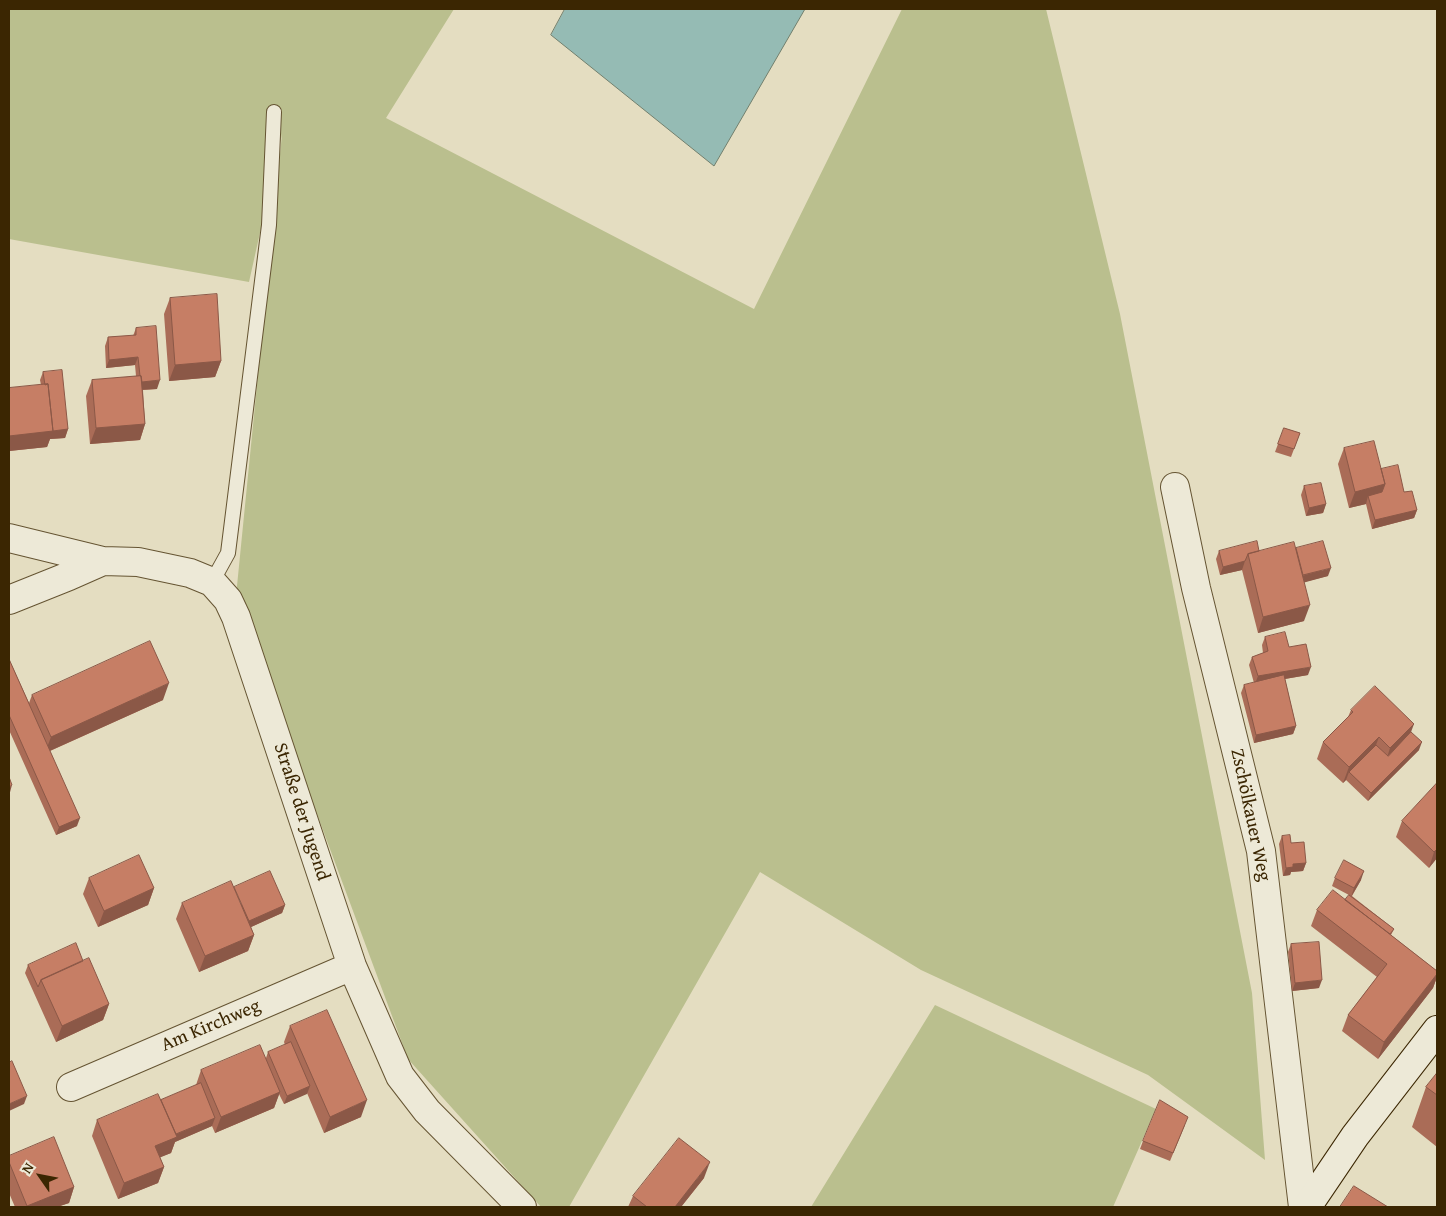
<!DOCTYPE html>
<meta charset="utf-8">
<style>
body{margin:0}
#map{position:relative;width:1446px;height:1216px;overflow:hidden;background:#e4ddc1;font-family:"Gentium Book Plus",serif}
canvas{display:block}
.frame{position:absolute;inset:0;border:10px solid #3b2602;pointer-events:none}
.north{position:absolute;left:15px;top:1151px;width:50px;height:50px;-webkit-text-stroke:4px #ede9d7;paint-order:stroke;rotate:303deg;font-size:14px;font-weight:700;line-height:20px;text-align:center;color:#3b2602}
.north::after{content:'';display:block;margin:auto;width:18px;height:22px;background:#3b2602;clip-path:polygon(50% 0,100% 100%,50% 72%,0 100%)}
</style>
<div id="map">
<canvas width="1446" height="1216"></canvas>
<div class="frame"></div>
<div class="north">N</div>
</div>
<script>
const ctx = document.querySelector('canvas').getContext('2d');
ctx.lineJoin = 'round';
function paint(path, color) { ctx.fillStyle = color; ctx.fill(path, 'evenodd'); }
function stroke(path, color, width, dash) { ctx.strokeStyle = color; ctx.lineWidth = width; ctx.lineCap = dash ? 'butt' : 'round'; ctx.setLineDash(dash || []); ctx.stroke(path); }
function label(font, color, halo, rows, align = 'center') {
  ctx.font = font + ' "Gentium Book Plus",serif'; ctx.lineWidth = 4; ctx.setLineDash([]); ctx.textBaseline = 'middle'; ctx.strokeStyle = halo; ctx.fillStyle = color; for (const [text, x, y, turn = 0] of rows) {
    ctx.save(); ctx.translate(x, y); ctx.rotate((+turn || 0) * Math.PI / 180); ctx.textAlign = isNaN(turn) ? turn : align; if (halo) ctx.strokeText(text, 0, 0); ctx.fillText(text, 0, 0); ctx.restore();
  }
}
const green = new Path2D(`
 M 9,9 L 454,9 L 386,118 L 754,309 L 902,9 L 1046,9 L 1120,314 L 1252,993 L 1265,1160 L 1148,1075 L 921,970 L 760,872 L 569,1207 L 541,1207 L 408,1059 L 236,596 L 282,134 L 249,282 L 9,239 Z
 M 935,1005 L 1156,1109 L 1113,1207 L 811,1207 Z`);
const water = new Path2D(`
 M 565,9 L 805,9 L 714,166 L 551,35 Z`);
const lane = new Path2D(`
 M 212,582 L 228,553 L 269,225 L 274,112`);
const street = new Path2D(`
 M 1175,487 L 1196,588 L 1261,851 L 1303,1207
 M 9,538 L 103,561
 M 9,600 L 69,576 L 103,561 L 138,562 L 190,573 L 212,582 L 228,600 L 236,617 L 352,966 L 400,1076 L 427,1111 L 522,1207
 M 71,1087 L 352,966`);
const secondary = new Path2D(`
 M 1307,1207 L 1355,1136 L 1437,1030`);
const wall = new Path2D(`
 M 170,298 L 221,361 L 215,377 L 169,381 L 164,314 Z
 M 136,328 L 157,389 L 143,390 L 145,424 L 140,440 L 90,444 L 86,396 L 92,380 L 136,376 L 135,365 L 106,368 L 105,346 L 108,337 L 133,336 Z
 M 43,372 L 68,429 L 65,438 L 50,439 L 47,447 L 9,451 L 9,388 L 41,385 L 40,380 Z
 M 1284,428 L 1300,433 L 1291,457 L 1275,452 Z
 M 1344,448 L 1381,469 L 1404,492 L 1417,510 L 1414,518 L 1372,529 L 1366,504 L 1349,508 L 1338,464 Z
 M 1304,486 L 1326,504 L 1323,513 L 1306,516 L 1301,495 Z
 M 1296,548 L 1328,576 L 1304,582 L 1304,621 L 1258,633 L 1242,570 L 1220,575 L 1216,559 L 1219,551 L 1259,551 Z
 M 1265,637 L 1289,647 L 1308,675 L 1285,679 L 1296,726 L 1293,734 L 1254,743 L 1241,693 L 1244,685 L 1254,683 L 1249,665 L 1252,657 L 1263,653 L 1262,645 Z
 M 9,659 L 29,703 L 32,695 L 163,700 L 50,751 L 77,826 L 56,835 L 9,730 Z
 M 1351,710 L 1411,732 L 1419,750 L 1368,801 L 1346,780 L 1343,783 L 1317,759 L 1323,742 L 1348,717 Z
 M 1437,783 L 1437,858 L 1429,868 L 1396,837 L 1402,821 Z
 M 1282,836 L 1291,843 L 1306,863 L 1303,871 L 1291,872 L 1290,875 L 1283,876 L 1279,844 Z
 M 89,878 L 154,888 L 148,905 L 98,927 L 83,894 Z
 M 1335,878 L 1361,880 L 1352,896 L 1394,929 L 1391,935 L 1437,971 L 1437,977 L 1433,988 L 1378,1059 L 1342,1031 L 1348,1015 L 1377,977 L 1311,926 L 1317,910 L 1345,900 L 1349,895 L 1332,886 Z
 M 182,903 L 285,905 L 282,913 L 251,927 L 254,935 L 248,951 L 199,972 L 176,919 Z
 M 1291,944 L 1319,988 L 1292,991 L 1288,952 Z
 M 83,961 L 109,1004 L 103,1020 L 56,1042 L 25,973 L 28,965 Z
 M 290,1026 L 361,1117 L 324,1133 L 307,1093 L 284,1104 L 279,1094 L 274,1108 L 215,1133 L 212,1126 L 175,1142 L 171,1153 L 160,1157 L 164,1167 L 158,1183 L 118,1199 L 92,1136 L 97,1120 L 161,1100 L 196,1085 L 201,1070 L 266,1058 L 268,1052 L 285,1045 L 284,1042 Z
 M 1437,1073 L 1437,1147 L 1412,1127 L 1426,1087 Z
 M 1185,1125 L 1170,1161 L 1140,1149 L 1143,1141 Z
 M 9,1156 L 74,1187 L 69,1203 L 57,1207 L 15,1207 L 9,1193 Z
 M 704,1178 L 681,1207 L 628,1207 L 633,1196 Z`);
const shadedWall = new Path2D(`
 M 138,357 L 135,365 L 106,368 L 109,360 Z
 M 221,361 L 215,377 L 169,381 L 175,365 Z
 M 160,380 L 157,389 L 137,390 L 140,382 Z
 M 145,424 L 140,440 L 90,444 L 96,428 Z
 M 68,429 L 65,438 L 50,439 L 47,447 L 9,451 L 9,436 Z
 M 1385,484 L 1379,500 L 1368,496 L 1366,504 L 1349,508 L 1355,492 Z
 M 1326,504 L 1323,513 L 1306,516 L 1309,508 Z
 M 1417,510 L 1414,518 L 1372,529 L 1375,520 Z
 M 1245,561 L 1242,570 L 1220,575 L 1223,567 Z
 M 1331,568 L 1328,576 L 1295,585 L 1298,577 Z
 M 1310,605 L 1304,621 L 1258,633 L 1263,617 Z
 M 1311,667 L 1308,675 L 1255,684 L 1258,676 Z
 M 169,683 L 163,700 L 45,753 L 51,737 Z
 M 1414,724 L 1408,740 L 1385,764 L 1390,748 Z
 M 1296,726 L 1293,734 L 1254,743 L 1256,735 Z
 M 1379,737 L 1373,753 L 1349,772 L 1346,780 L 1343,783 L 1349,767 Z
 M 1422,742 L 1419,750 L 1368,801 L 1371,793 Z
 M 12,785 L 9,796 L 9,787 Z
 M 80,818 L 77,826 L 56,835 L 59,827 Z
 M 1437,849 L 1437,858 L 1429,868 L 1434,852 Z
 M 1306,863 L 1303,871 L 1291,872 L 1290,875 L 1283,876 L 1286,868 L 1293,864 Z
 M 1364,871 L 1361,880 L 1351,897 L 1354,888 Z
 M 154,888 L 148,905 L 98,927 L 104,911 Z
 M 285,905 L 282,913 L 240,932 L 243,924 Z
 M 254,935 L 248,951 L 199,972 L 205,956 Z
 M 1437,974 L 1437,977 L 1433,988 L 1378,1059 L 1384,1042 Z
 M 1322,980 L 1319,988 L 1292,991 L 1295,983 Z
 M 109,1004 L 103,1020 L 56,1042 L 62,1026 Z
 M 310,1086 L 307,1094 L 284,1104 L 287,1096 Z
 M 280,1092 L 274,1108 L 215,1133 L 221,1117 Z
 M 27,1096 L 24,1104 L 9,1111 L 9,1104 Z
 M 367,1100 L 361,1117 L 324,1133 L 330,1117 Z
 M 215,1118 L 212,1126 L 175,1142 L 171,1153 L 149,1162 L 155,1146 L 170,1137 Z
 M 710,1162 L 704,1178 L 681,1207 L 675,1207 Z
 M 164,1167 L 158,1183 L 118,1199 L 124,1183 Z
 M 74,1187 L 69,1203 L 57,1207 L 26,1207 L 27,1206 Z`);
const building = new Path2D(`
 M 217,294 L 221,361 L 175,365 L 170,298 Z
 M 156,326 L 160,380 L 142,382 L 141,376 L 140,376 L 138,357 L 109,360 L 108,337 L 136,335 L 136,328 Z
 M 62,370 L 68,429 L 53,431 L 48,384 L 45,385 L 43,372 Z
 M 141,376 L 145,424 L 96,428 L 92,380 Z
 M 48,384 L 53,431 L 9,436 L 9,388 Z
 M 1284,428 L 1300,433 L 1294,449 L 1278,444 Z
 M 1374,441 L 1385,484 L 1355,492 L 1344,448 Z
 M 1398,465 L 1404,492 L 1412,491 L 1417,510 L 1375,520 L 1368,496 L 1382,492 L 1385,484 L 1381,469 Z
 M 1321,483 L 1326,504 L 1309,508 L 1304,486 Z
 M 1257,541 L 1259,551 L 1248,554 L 1245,561 L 1223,567 L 1219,551 Z
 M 1323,541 L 1331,568 L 1303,575 L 1296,548 Z
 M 1294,542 L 1310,605 L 1263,617 L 1248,554 Z
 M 1285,632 L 1289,647 L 1306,644 L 1311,667 L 1258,676 L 1252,657 L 1268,651 L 1265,637 Z
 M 150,641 L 169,683 L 51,737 L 32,695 Z
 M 9,659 L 80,818 L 59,827 L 9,715 Z
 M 1284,675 L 1296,726 L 1256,735 L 1244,685 Z
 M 1375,686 L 1414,724 L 1390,748 L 1379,737 L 1349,767 L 1323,742 L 1353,712 L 1351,710 Z
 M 1411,732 L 1422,742 L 1371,793 L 1349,772 L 1376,745 L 1388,756 Z
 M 9,777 L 12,785 L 9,787 Z
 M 1437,783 L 1437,849 L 1434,852 L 1402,821 Z
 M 1290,835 L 1291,843 L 1304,842 L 1306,863 L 1293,864 L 1293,867 L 1286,868 L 1282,836 Z
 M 139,855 L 154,888 L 104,911 L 89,878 Z
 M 1344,860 L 1364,871 L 1354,888 L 1335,878 Z
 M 270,871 L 285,905 L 249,921 L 234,887 Z
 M 231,881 L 254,935 L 205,956 L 182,903 Z
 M 1333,890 L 1437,971 L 1437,974 L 1384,1042 L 1348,1015 L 1387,964 L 1317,910 Z
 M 1349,895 L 1394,929 L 1390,934 L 1345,900 Z
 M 1319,942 L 1322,980 L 1295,983 L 1291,944 Z
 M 76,943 L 83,961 L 41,980 L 38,987 L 28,965 Z
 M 89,958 L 109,1004 L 62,1026 L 41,980 Z
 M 327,1010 L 367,1100 L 330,1117 L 290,1026 Z
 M 291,1042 L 310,1086 L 287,1096 L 268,1052 Z
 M 260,1045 L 280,1092 L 221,1117 L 201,1070 Z
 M 12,1061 L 27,1096 L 9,1104 L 9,1063 Z
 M 1437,1073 L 1437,1095 L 1426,1087 Z
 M 201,1083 L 215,1118 L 176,1134 L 161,1100 Z
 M 158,1094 L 177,1137 L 155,1146 L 164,1167 L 124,1183 L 97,1120 Z
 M 1160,1100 L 1188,1117 L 1173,1153 L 1143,1141 Z
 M 54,1137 L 74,1187 L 27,1206 L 9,1162 L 9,1156 Z
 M 679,1138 L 710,1162 L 675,1207 L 647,1207 L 633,1196 Z
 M 1354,1186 L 1388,1207 L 1340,1207 Z`);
const streetNames = [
 ["Straße der Jugend",301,812,72],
 ["Zschölkauer Weg",1250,815,78],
 ["Am Kirchweg",211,1026,-23]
];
paint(green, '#babf8e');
paint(water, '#95bbb4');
stroke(water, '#717f6d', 1);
stroke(lane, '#655432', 16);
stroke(street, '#655432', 30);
stroke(secondary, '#3b2602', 30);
stroke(lane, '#ede9d7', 14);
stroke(street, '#ede9d7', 28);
stroke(secondary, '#ede9d7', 28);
paint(wall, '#aa6c57');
paint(shadedWall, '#8b5847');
paint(building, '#c67e65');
stroke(building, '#8b5847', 1);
label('19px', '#3b2602', '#ede9d7', streetNames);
</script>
